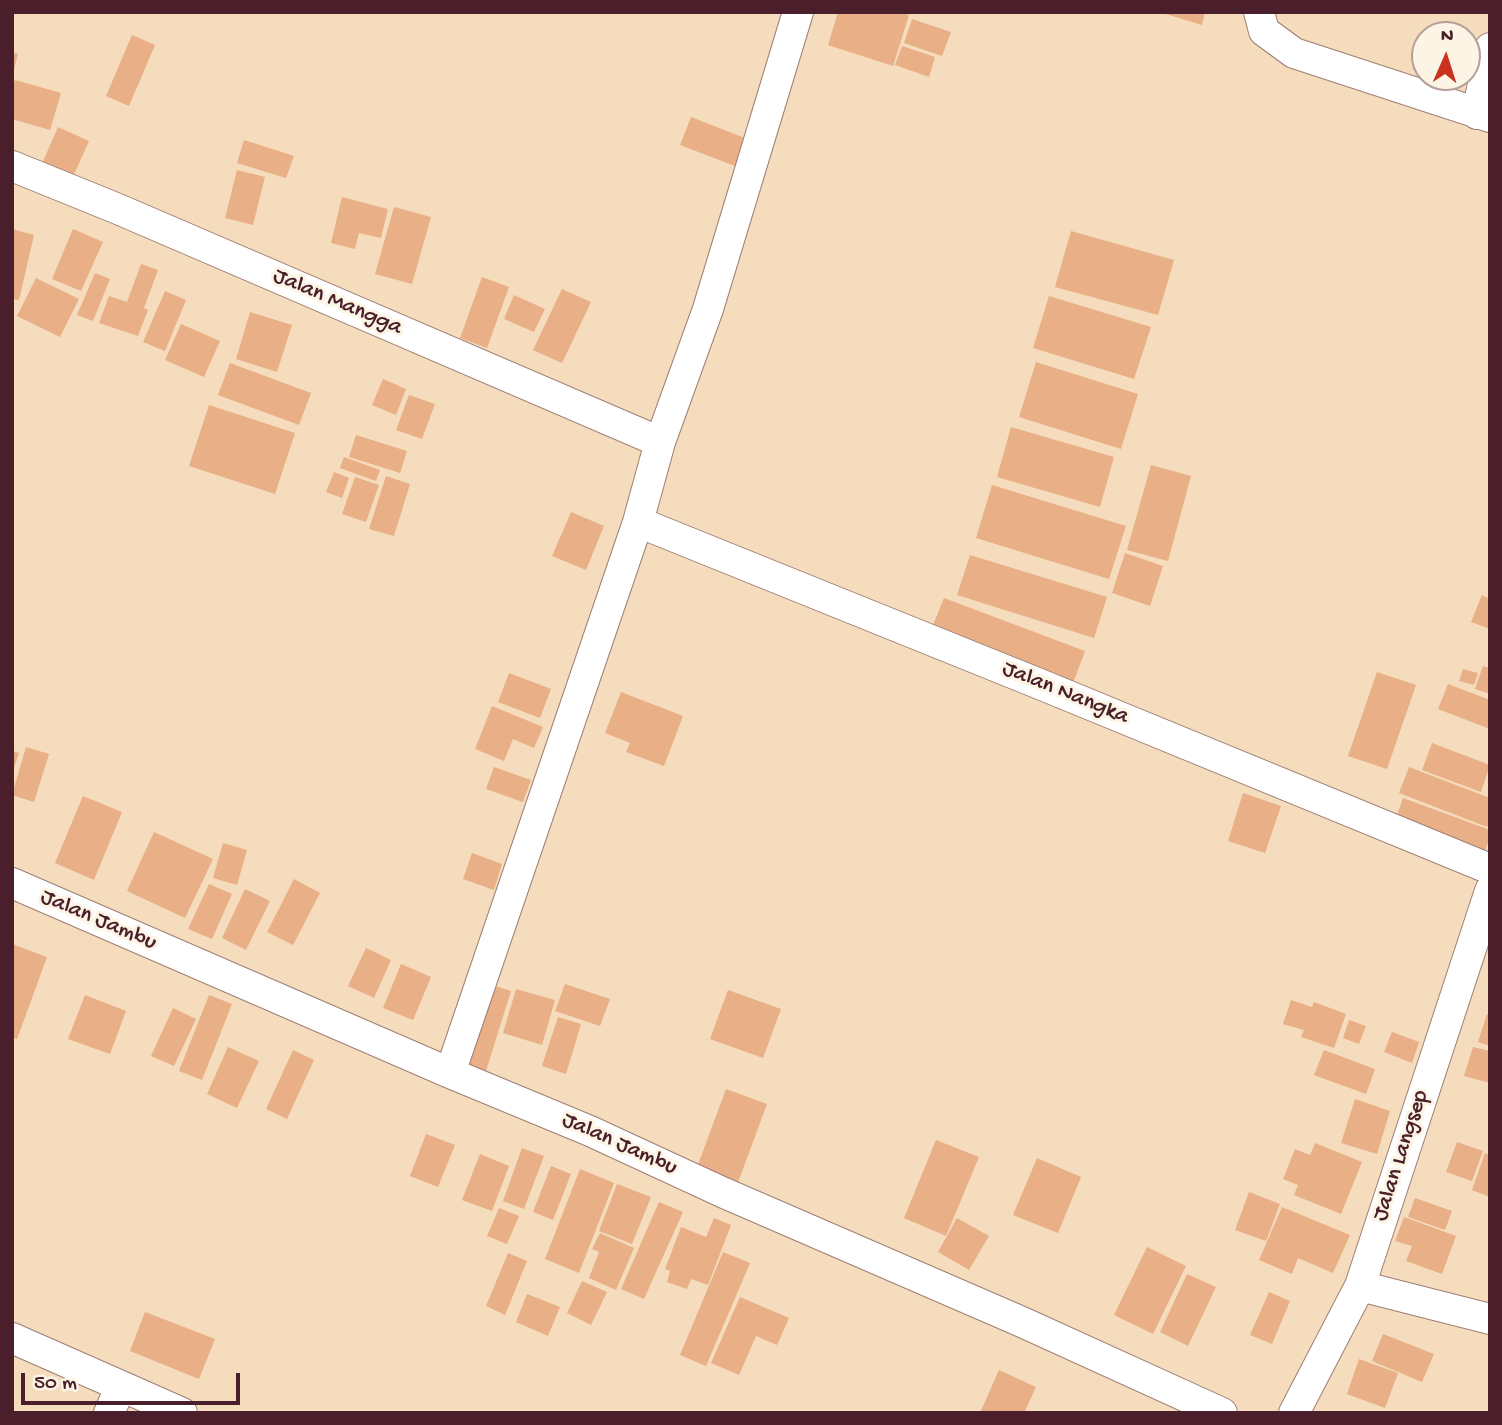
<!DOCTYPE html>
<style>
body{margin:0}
#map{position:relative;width:1502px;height:1425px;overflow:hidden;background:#f4dcbc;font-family:"Gochi Hand",sans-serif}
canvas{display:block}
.frame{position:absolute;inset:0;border:14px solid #4a1f2b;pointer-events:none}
.north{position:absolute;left:1411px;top:21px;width:70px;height:70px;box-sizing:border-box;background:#fcf5e5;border:2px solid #b59f9b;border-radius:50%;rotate:3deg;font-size:19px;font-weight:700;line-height:28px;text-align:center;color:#4a1f2b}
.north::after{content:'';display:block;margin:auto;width:24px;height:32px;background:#c8321e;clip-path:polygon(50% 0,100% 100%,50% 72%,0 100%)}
.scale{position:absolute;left:21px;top:1373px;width:219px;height:32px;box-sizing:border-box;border:4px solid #4a1f2b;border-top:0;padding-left:9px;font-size:21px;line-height:24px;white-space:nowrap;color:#4a1f2b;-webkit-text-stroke:5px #fcf5e5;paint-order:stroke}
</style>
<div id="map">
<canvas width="1502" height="1425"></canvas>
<div class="frame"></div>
<div class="north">N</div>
<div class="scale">50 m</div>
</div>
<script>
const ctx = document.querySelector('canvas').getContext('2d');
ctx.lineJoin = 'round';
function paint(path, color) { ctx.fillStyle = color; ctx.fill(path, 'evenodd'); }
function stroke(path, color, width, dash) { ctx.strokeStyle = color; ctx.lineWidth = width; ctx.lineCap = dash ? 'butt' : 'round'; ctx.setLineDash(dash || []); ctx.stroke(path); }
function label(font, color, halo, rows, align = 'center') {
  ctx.font = font + ' "Gochi Hand",sans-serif'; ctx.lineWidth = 6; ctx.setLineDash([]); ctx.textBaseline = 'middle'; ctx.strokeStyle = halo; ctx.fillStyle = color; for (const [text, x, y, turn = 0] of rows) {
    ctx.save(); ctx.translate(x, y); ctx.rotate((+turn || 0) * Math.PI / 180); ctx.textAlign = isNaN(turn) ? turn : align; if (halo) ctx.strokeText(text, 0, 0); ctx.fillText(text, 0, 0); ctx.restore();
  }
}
const building = new Path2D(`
 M 838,12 L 901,12 L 909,15 L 893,66 L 828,45 Z
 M 1159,12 L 1205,12 L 1202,25 Z
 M 912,19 L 951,32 L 942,56 L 904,43 Z
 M 132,35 L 155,45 L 129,106 L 106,96 Z
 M 902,46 L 935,57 L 929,77 L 895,65 Z
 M 12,52 L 18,54 L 13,73 L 12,73 Z
 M 15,80 L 61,93 L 50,130 L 12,119 L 12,89 Z
 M 691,117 L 745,138 L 735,166 L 680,145 Z
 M 58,127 L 89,141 L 72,179 L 41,166 Z
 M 244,140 L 294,156 L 286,178 L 237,163 Z
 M 237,170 L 265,177 L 253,225 L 225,218 Z
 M 342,197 L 388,209 L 381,238 L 359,233 L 355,249 L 331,243 Z
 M 394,207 L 431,217 L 412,284 L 375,274 Z
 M 12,229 L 34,235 L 19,300 L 12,299 Z
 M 73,229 L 103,242 L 81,291 L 52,279 Z
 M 1071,231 L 1174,260 L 1158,315 L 1055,287 Z
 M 141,264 L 158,270 L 144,308 L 148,310 L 138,336 L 99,323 L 109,296 L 127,302 Z
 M 95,273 L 110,279 L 93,321 L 77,315 Z
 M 482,277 L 509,287 L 487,348 L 460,338 Z
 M 36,278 L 79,299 L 60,337 L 17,316 Z
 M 562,289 L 591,302 L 562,363 L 533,350 Z
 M 165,291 L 186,300 L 165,351 L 143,342 Z
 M 514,295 L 545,309 L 534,332 L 504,319 Z
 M 1049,296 L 1151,327 L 1134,379 L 1033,348 Z
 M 250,312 L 292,325 L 277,372 L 236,359 Z
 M 181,324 L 220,341 L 204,377 L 165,360 Z
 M 1036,362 L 1138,394 L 1121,449 L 1019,417 Z
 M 230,363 L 311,393 L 299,425 L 218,395 Z
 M 383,379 L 406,389 L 396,415 L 372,405 Z
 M 409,395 L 435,404 L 422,439 L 396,430 Z
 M 209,405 L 295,433 L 275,494 L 189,466 Z
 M 1011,427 L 1114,457 L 1100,507 L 997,477 Z
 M 356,435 L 407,451 L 400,473 L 349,457 Z
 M 344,457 L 380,470 L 376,481 L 340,468 Z
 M 1151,465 L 1191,476 L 1168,561 L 1127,550 Z
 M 334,472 L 349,478 L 342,498 L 326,492 Z
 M 386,476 L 410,484 L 394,536 L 369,529 Z
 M 355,477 L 379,485 L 366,522 L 342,514 Z
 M 992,485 L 1126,526 L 1109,579 L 976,538 Z
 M 571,512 L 604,526 L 586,570 L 552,556 Z
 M 1125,553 L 1163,566 L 1150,606 L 1112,593 Z
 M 970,555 L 1107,597 L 1094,638 L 957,595 Z
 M 1482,595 L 1490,599 L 1490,629 L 1471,622 Z
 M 944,598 L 1085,651 L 1073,683 L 931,630 Z
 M 1483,666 L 1490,668 L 1490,694 L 1475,689 Z
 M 1463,669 L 1478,673 L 1474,685 L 1459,681 Z
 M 1377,672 L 1416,685 L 1387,769 L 1348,756 Z
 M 509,673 L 551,689 L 540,718 L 498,702 Z
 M 1448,684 L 1490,700 L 1490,729 L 1438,709 Z
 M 621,692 L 683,716 L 664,766 L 626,752 L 630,743 L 605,733 Z
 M 492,706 L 543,727 L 534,748 L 513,739 L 504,761 L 475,749 Z
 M 1432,743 L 1490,765 L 1481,792 L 1422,770 Z
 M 26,747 L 49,754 L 34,802 L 12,795 Z
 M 12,751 L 19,753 L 13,771 L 12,771 Z
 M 494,767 L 531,780 L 523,802 L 486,789 Z
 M 1409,767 L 1490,798 L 1490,820 L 1487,827 L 1399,793 Z
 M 1243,793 L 1281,806 L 1265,853 L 1228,841 Z
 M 83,796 L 122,812 L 94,880 L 55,863 Z
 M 1403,798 L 1490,830 L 1490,837 L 1482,860 L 1393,827 Z
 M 154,832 L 213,859 L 185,918 L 127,891 Z
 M 223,843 L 247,850 L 237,885 L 213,878 Z
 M 472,853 L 502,864 L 494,890 L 463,879 Z
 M 294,879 L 320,893 L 293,945 L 267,932 Z
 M 209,884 L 232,894 L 212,939 L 188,929 Z
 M 245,889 L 270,901 L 246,950 L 222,938 Z
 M 12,944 L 47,957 L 17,1039 L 12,1037 Z
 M 366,948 L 391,960 L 374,998 L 348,986 Z
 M 401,964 L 431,977 L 413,1020 L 383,1008 Z
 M 489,984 L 511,991 L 486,1071 L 465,1064 Z
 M 565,984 L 610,999 L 600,1026 L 555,1011 Z
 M 516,989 L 555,1000 L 542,1045 L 503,1033 Z
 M 728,990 L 781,1009 L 763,1058 L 710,1039 Z
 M 85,995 L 126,1011 L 110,1054 L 68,1039 Z
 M 209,995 L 232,1004 L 202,1080 L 179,1071 Z
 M 1291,1000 L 1312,1007 L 1314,1002 L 1346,1014 L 1334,1048 L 1301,1037 L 1304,1030 L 1283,1024 Z
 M 173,1008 L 196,1019 L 174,1066 L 151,1056 Z
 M 1487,1014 L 1490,1014 L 1490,1046 L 1478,1042 Z
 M 558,1017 L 581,1024 L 566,1074 L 542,1066 Z
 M 1349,1020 L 1366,1026 L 1359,1044 L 1343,1038 Z
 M 1392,1032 L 1419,1042 L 1412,1063 L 1384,1052 Z
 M 228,1047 L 259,1061 L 237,1108 L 207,1094 Z
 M 1473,1047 L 1490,1051 L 1490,1083 L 1464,1076 Z
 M 293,1050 L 314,1060 L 287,1119 L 266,1109 Z
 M 1324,1050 L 1375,1069 L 1366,1094 L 1314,1075 Z
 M 726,1089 L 767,1104 L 737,1185 L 696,1170 Z
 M 1355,1099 L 1390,1111 L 1377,1154 L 1341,1143 Z
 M 426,1134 L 455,1145 L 438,1187 L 410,1176 Z
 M 936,1140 L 979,1157 L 946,1236 L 904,1218 Z
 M 1457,1142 L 1483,1151 L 1472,1181 L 1446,1172 Z
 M 1315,1143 L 1362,1162 L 1341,1214 L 1294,1195 L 1298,1185 L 1283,1179 L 1295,1149 L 1310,1155 Z
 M 522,1148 L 544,1156 L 524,1209 L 503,1201 Z
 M 1485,1153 L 1490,1155 L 1490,1197 L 1472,1190 Z
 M 480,1154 L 509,1166 L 492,1211 L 462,1200 Z
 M 1037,1158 L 1081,1177 L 1058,1233 L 1013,1215 Z
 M 551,1166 L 571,1174 L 553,1220 L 533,1212 Z
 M 580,1169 L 614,1183 L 579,1273 L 545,1259 Z
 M 617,1184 L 651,1197 L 632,1244 L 599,1231 Z
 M 1249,1192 L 1280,1204 L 1266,1241 L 1235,1230 Z
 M 1415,1198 L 1452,1211 L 1445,1230 L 1408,1217 Z
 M 659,1202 L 683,1212 L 644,1299 L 621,1289 Z
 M 1282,1207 L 1350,1235 L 1333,1273 L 1298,1258 L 1292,1274 L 1259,1260 Z
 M 499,1208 L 519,1216 L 507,1244 L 487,1236 Z
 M 1404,1217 L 1456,1236 L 1442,1274 L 1406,1261 L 1412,1246 L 1395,1241 Z
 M 714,1218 L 731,1225 L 708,1285 L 691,1279 L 687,1289 L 667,1282 L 670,1271 L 665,1269 L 681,1227 L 706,1237 Z
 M 957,1218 L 989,1236 L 969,1270 L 938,1252 Z
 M 600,1233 L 634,1248 L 616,1290 L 589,1278 L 599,1252 L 592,1249 Z
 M 1147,1247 L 1186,1266 L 1153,1334 L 1114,1315 Z
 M 723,1252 L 750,1263 L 706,1366 L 680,1355 Z
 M 508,1253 L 527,1261 L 505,1315 L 486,1306 Z
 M 1187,1274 L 1216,1287 L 1188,1346 L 1160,1332 Z
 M 582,1281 L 607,1292 L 591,1325 L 567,1313 Z
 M 1269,1292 L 1290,1301 L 1272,1344 L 1250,1335 Z
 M 527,1294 L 560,1307 L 548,1336 L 516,1322 Z
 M 740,1297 L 789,1318 L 777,1345 L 756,1336 L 739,1375 L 711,1363 Z
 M 145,1312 L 215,1339 L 199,1379 L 130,1351 Z
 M 1383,1334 L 1434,1354 L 1422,1382 L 1372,1361 Z
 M 1359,1359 L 1398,1373 L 1385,1408 L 1347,1394 Z
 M 999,1370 L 1036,1387 L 1024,1413 L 980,1413 Z`);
const minor = new Path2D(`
 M 1259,12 L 1264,31 L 1294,53 L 1490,117
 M 1477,114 L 1490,48
 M 12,166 L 118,209 L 660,442
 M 638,522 L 1047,687 L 1490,869
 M 12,883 L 450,1073 L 590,1131 L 722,1192 L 1022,1322 L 1222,1413
 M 450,1073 L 638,522 L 660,442 L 708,309 L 798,12
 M 1360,1286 L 1490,1319
 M 12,1338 L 121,1386
 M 109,1413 L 121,1386 L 182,1413
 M 1294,1413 L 1360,1286 L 1490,891`);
const streetNames = [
 ["Jalan Mangga",337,303,23],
 ["Jalan Nangka",1065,694,22],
 ["Jalan Jambu",98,921,23],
 ["Jalan Jambu",619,1145,24],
 ["Jalan Langsep",1402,1156,-72]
];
paint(building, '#e9af86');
stroke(minor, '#9f7e74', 32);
stroke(minor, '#fff', 30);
label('23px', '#4a1f2b', '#fcf5e5', streetNames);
</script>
